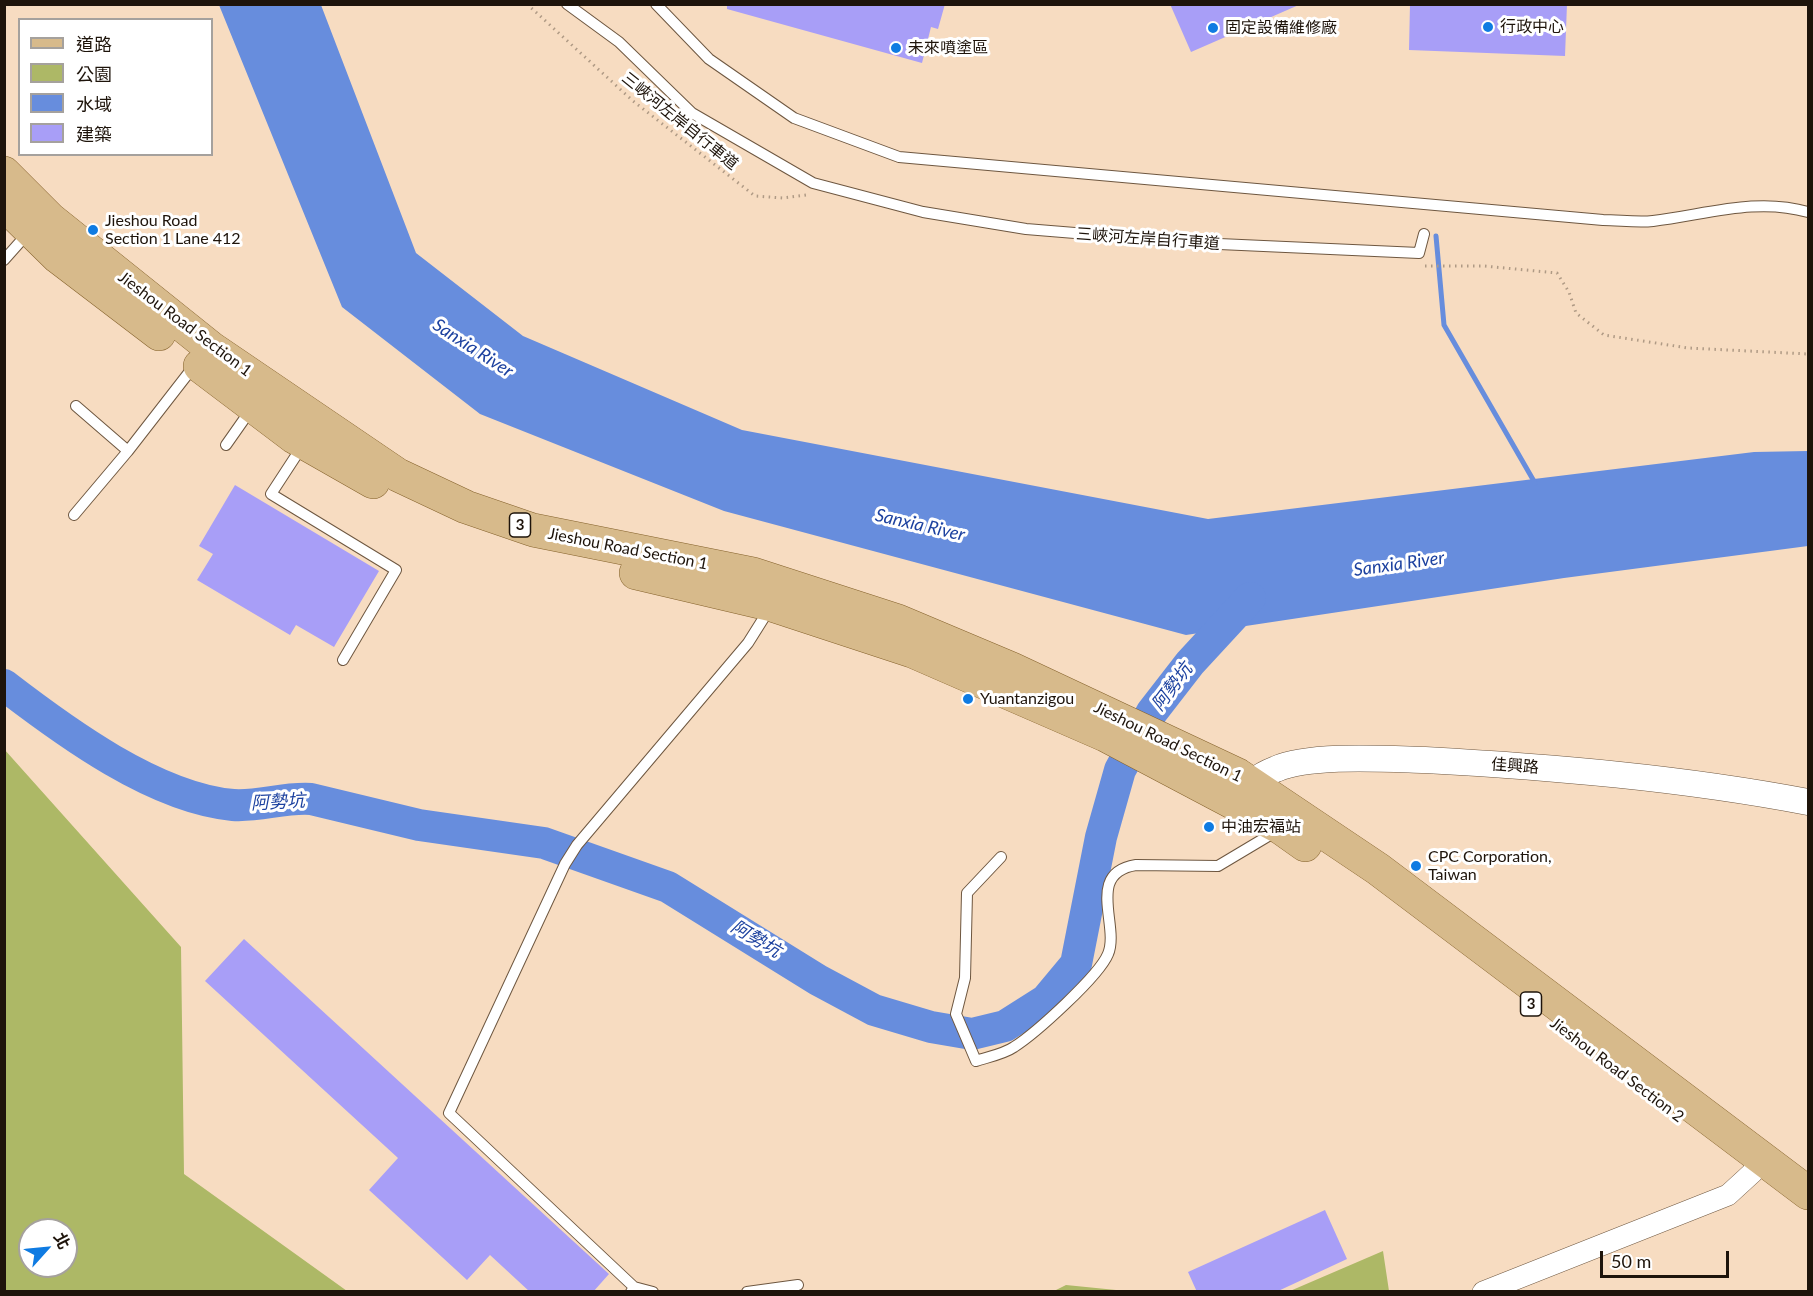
<!DOCTYPE html>
<meta charset="utf-8">
<style>
body{margin:0}
#map{position:relative;width:1813px;height:1296px;overflow:hidden;background:#f7dcc1;font-family:Lato,"Noto Sans TC",sans-serif}
canvas{display:block}
.frame{position:absolute;inset:0;border:6px solid #1e140b;pointer-events:none}
.legend{position:absolute;left:18px;top:18px;width:195px;height:138px;box-sizing:border-box;background:#fff;border:2px solid #a5a19d;margin:0;padding:8px 10px;list-style:none;font-size:18px;color:#1e140b}
.legend li{display:flex;align-items:center;gap:12px;height:30px}
.legend b{width:30px;border:2px solid #a5a19d}
.north{position:absolute;left:18px;top:1218px;width:60px;height:60px;box-sizing:border-box;background:#fff;border:2px solid #a5a19d;border-radius:50%;rotate:63deg;font-size:16px;font-weight:700;line-height:24px;text-align:center;color:#1e140b}
.north::after{content:'';display:block;margin:auto;width:21px;height:27px;background:#0f7be2;clip-path:polygon(50% 0,100% 100%,50% 72%,0 100%)}
.scale{position:absolute;left:1600px;top:1251px;width:129px;height:27px;box-sizing:border-box;border:3px solid #1e140b;border-top:0;padding-left:8px;font-size:18px;line-height:21px;white-space:nowrap;color:#1e140b;-webkit-text-stroke:4px #fff;paint-order:stroke}
</style>
<div id="map">
<canvas width="1813" height="1296"></canvas>
<div class="frame"></div>
<ul class="legend">
<li><b style="height:8px;background:#d7ba8b"></b>道路</li>
<li><b style="height:16px;background:#adb866"></b>公園</li>
<li><b style="height:16px;background:#678ddd"></b>水域</li>
<li><b style="height:16px;background:#a89ef7"></b>建築</li>
</ul>
<div class="north">北</div>
<div class="scale">50 m</div>
</div>
<script>
const ctx = document.querySelector('canvas').getContext('2d');
ctx.lineJoin = 'round';
function paint(path, color) { ctx.fillStyle = color; ctx.fill(path, 'evenodd'); }
function stroke(path, color, width, dash) { ctx.strokeStyle = color; ctx.lineWidth = width; ctx.lineCap = dash ? 'butt' : 'round'; ctx.setLineDash(dash || []); ctx.stroke(path); }
function label(font, color, halo, rows, align = 'center') {
  ctx.font = font + ' Lato,"Noto Sans TC",sans-serif'; ctx.lineWidth = 6; ctx.setLineDash([]); ctx.textBaseline = 'middle'; ctx.strokeStyle = halo; ctx.fillStyle = color; for (const [text, x, y, turn = 0] of rows) {
    ctx.save(); ctx.translate(x, y); ctx.rotate((+turn || 0) * Math.PI / 180); ctx.textAlign = isNaN(turn) ? turn : align; if (halo) ctx.strokeText(text, 0, 0); ctx.fillText(text, 0, 0); ctx.restore();
  }
}
const green = new Path2D(`
 M 4,749 L 181,947 L 184,1174 L 347,1291 L 5,1291 ZM 30,1230 L 66,1230 L 66,1266 L 30,1266 Z
 M 1383,1251 L 1389,1291 L 1290,1291 Z
 M 1066,1285 L 1126,1291 L 1054,1291 Z`);
const water = new Path2D(`
 M 219,5 L 321,5 L 416,253 L 523,336 L 742,430 L 1208,519 L 1754,452 L 1808,451 L 1808,546 L 1564,578 L 1186,635 L 724,511 L 480,414 L 342,307 Z`);
const stream = new Path2D(`
 M 1436,236 L 1444,325 L 1535,483`);
const river = new Path2D(`
 M 4,685 C 65,732 155,798 233,805 C 259,807 284,797 311,799 L 419,825 L 544,843 L 668,887 L 818,980 L 874,1010 L 931,1027 L 972,1034 L 1005,1026 L 1046,1000 L 1076,964 L 1101,837 L 1120,770 L 1152,712 L 1190,663 L 1250,598`);
const building = new Path2D(`
 M 727,4 L 945,4 L 938,29 L 931,27 L 922,63 L 727,9 Z
 M 1170,4 L 1301,4 L 1191,52 Z
 M 1410,4 L 1567,4 L 1565,56 L 1409,50 Z
 M 235,485 L 379,571 L 334,647 L 296,625 L 290,635 L 197,580 L 213,554 L 199,546 Z
 M 244,939 L 609,1274 L 593,1292 L 530,1292 L 490,1255 L 467,1280 L 369,1190 L 398,1158 L 205,981 Z
 M 1325,1210 L 1347,1259 L 1276,1292 L 1197,1292 L 1188,1272 Z`);
const path = new Path2D(`
 M 527,4 L 633,101 L 755,196 L 783,198 L 806,195
 M 1425,266 L 1484,266 L 1557,273 L 1569,292 L 1576,313 L 1604,335 L 1688,348 L 1808,354`);
const service = new Path2D(`
 M 567,4 L 619,42 L 692,113 L 813,183 L 923,212 L 1026,229 L 1197,243 L 1419,253 L 1424,234
 M 656,4 L 709,59 L 794,118 L 899,157 L 1603,220 C 1619,220 1637,223 1653,221 C 1705,215 1756,197 1808,212
 M 4,260 L 28,233
 M 76,406 L 128,451 L 194,366
 M 226,445 L 252,408
 M 303,445 L 271,494 L 396,570 L 343,660
 M 74,515 L 128,451
 M 1001,857 L 967,893 L 965,978 L 956,1014 L 976,1061 C 988,1057 1004,1054 1014,1047 C 1036,1033 1099,976 1108,954 C 1120,926 1085,873 1136,865 L 1218,866 L 1275,832
 M 634,1287 L 653,1292
 M 631,1292 L 634,1287 L 449,1113 L 565,864 L 577,845 L 748,643 L 770,608
 M 747,1292 L 798,1285`);
const minor = new Path2D(`
 M 1483,1292 L 1728,1195 L 1752,1173 L 1761,1158`);
const tertiary = new Path2D(`
 M 1245,799 C 1252,781 1258,776 1276,769 C 1310,754 1387,759 1425,760 C 1553,767 1682,778 1808,802`);
const primary = new Path2D(`
 M 4,173 L 50,219 L 211,348 L 398,475 L 466,507 L 533,530 L 753,574 L 898,621 L 1012,669 L 1238,775 L 1378,869 L 1808,1193
 M 8,208 L 58,257 L 159,334
 M 200,366 L 294,437 L 373,482
 M 636,573 L 772,605 L 912,651 L 1105,735 L 1281,828 L 1305,845`);
const markers = [
 [1488,27,6,"#0f7be2"],
 [1213,28,6,"#0f7be2"],
 [896,48,6,"#0f7be2"],
 [93,230,6,"#0f7be2"],
 [968,699,6,"#0f7be2"],
 [1209,827,6,"#0f7be2"],
 [1416,866,6,"#0f7be2"]
];
const shields = [
 [520,525,21],
 [1531,1004,21]
];
const shieldNames = [
 ["3",520,525],
 ["3",1531,1004]
];
const poiNames = [
 ["行政中心",1500,27],
 ["固定設備維修廠",1225,28],
 ["未來噴塗區",908,48],
 ["Jieshou Road",105,221],
 ["Section 1 Lane 412",105,239],
 ["Yuantanzigou",980,699],
 ["中油宏福站",1221,827],
 ["CPC Corporation,",1428,857],
 ["Taiwan",1428,875]
];
const streetNames = [
 ["三峽河左岸自行車道",680,121,39],
 ["三峽河左岸自行車道",1148,239,4],
 ["Jieshou Road Section 1",185,324,37],
 ["Jieshou Road Section 1",628,549,11],
 ["Jieshou Road Section 1",1168,742,26],
 ["佳興路",1515,766,4],
 ["Jieshou Road Section 2",1617,1070,37]
];
const waterNames = [
 ["Sanxia River",473,348,33],
 ["Sanxia River",920,525,13],
 ["Sanxia River",1399,564,-8],
 ["阿勢坑",1172,687,-53],
 ["阿勢坑",278,802,-3],
 ["阿勢坑",756,939,31]
];
paint(green, '#adb866');
paint(water, '#678ddd');
stroke(stream, '#678ddd', 5);
stroke(river, '#678ddd', 32);
paint(building, '#a89ef7');
stroke(service, '#6e5740', 12);
stroke(minor, '#6e5740', 22);
stroke(tertiary, '#6e5740', 27);
stroke(primary, '#85622c', 34);
stroke(path, '#af9a85', 3, [1.5, 4.5]);
stroke(service, '#fff', 10);
stroke(minor, '#fff', 21);
stroke(tertiary, '#fff', 26);
stroke(primary, '#d7ba8b', 33);
for (const [x, y, r, color] of markers) { const dot = new Path2D(); dot.arc(x, y, r, 0, 2 * Math.PI); ctx.fillStyle = color; ctx.fill(dot); stroke(dot, '#fff', 2); }
for (const [x, y, w] of shields) { const box = new Path2D(); box.roundRect(x - w / 2, y - 12, w, 24, 4.5); ctx.fillStyle = '#fff'; ctx.fill(box); stroke(box, '#1e140b', 1.5); }
label('bold 15px', '#1e140b', null, shieldNames);
label('16px', '#1e140b', '#fff', poiNames, 'left');
label('16px', '#1e140b', '#fff', streetNames);
label('italic 18px', '#1c419f', '#fff', waterNames);
</script>
